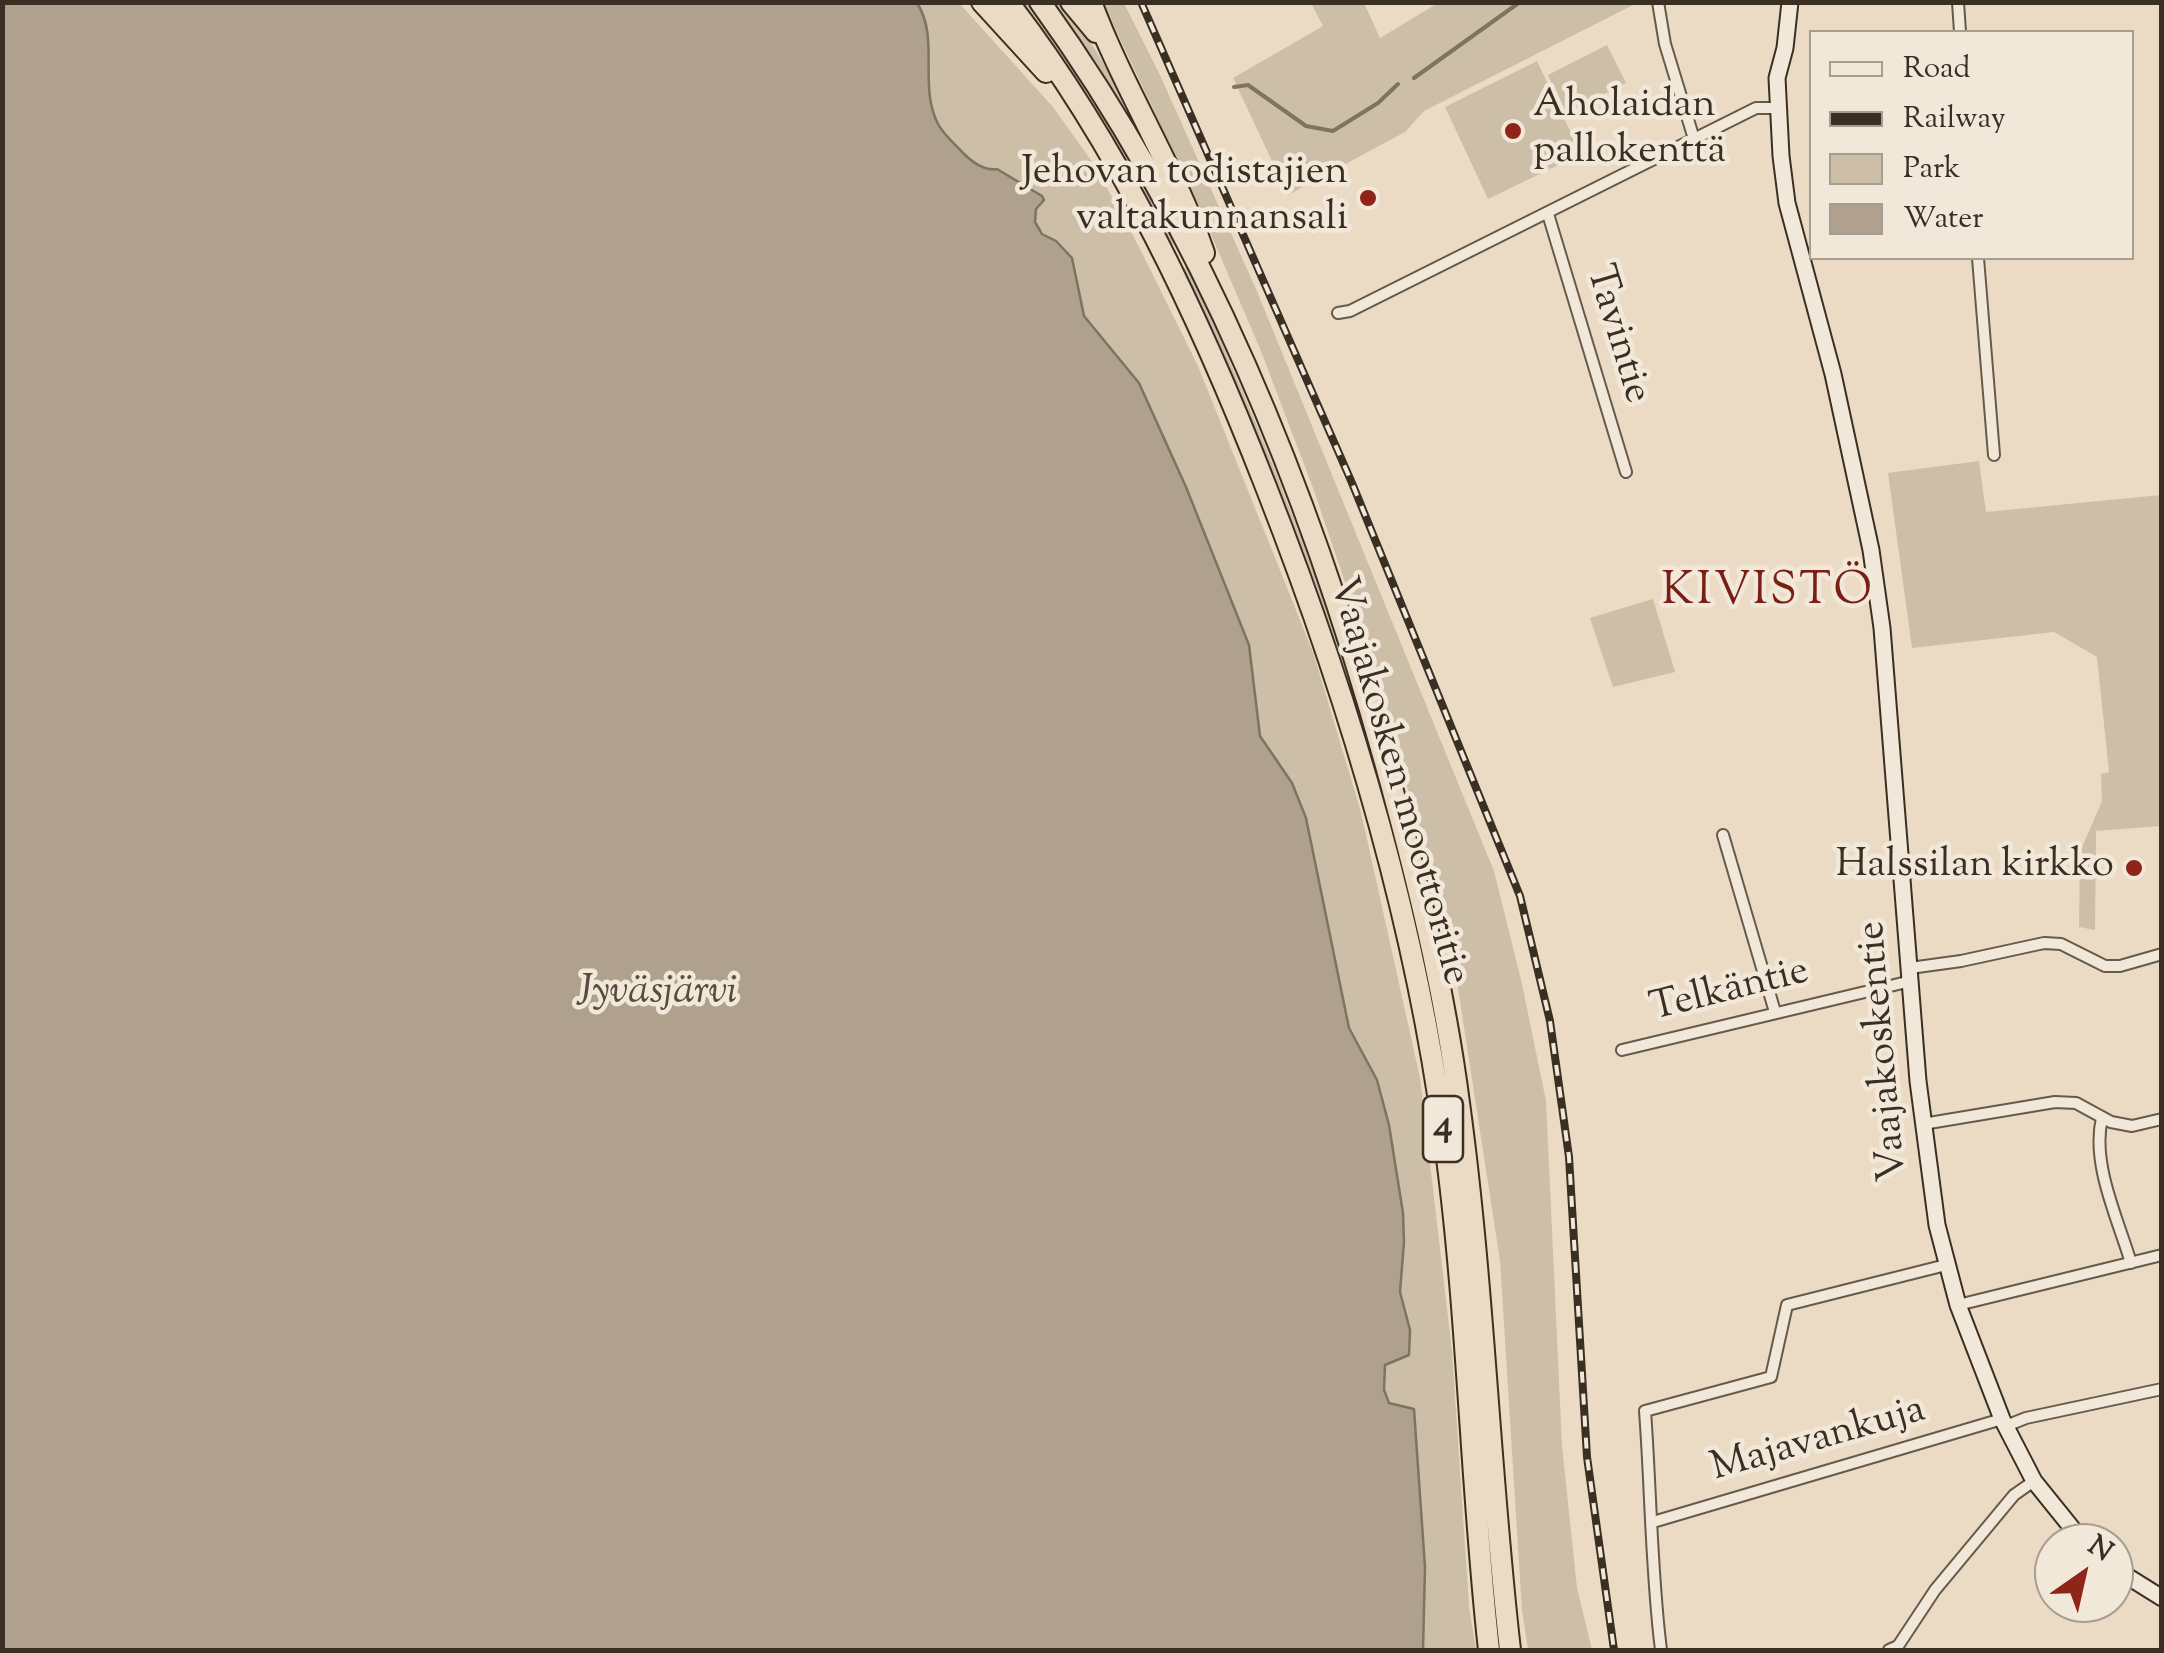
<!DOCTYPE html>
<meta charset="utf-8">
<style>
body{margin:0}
#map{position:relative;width:2164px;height:1653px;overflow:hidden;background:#ebdbc4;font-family:"Sorts Mill Goudy",serif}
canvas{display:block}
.frame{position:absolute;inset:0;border:5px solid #3a2f22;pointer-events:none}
.legend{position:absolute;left:1809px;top:30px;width:325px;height:230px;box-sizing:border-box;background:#f2e8d9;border:2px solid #a89e90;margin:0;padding:12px 18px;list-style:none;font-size:30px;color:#3a2f22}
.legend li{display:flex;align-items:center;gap:20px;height:50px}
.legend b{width:50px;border:2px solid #a89e90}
.north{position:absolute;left:2034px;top:1523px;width:100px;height:100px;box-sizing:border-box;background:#f2e8d9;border:2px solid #a89e90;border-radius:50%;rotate:34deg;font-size:28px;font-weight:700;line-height:40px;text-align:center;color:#3a2f22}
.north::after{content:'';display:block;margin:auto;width:35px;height:45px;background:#8f2418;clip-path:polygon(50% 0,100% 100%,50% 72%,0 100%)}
</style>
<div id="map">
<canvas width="2164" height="1653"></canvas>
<div class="frame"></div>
<ul class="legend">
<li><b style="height:12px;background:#f2e8d9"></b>Road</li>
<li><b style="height:12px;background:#3a2f22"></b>Railway</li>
<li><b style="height:28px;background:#cdbea8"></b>Park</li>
<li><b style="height:28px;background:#afa18d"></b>Water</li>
</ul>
<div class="north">N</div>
</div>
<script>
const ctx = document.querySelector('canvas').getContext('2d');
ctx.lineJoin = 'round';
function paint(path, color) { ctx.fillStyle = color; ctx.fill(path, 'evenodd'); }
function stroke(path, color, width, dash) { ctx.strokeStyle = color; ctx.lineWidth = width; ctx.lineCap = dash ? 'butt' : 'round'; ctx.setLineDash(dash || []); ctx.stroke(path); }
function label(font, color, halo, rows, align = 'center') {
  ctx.font = font + ' "Sorts Mill Goudy",serif'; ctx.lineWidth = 9; ctx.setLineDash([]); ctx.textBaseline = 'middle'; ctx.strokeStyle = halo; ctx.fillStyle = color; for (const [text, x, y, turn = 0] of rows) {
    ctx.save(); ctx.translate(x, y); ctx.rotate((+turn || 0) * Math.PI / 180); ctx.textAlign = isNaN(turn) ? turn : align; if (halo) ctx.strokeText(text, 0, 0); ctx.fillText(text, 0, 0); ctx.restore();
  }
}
const green = new Path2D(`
 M 738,3 L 959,3 L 1053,107 L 1093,163 L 1131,231 L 1198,366 L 1314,655 L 1361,812 L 1420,1078 L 1452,1351 L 1469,1606 L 1476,1650 L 1289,1650 L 1055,241 C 1041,232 1034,227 1036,209 L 1022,202 Z
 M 1021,3 L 1027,3 C 1085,77 1132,159 1175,243 L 1170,245 C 1127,161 1080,77 1021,3 Z
 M 1053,3 L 1063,3 C 1095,45 1120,90 1143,138 L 1096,62 Z
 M 1103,3 L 1124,3 L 1159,73 L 1256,289 L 1494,871 L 1522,984 L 1546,1101 L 1562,1446 L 1577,1588 L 1592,1650 L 1528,1650 L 1522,1610 L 1500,1261 L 1449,930 L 1362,632 L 1313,488 L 1261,351 L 1198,204 Z
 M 1311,3 L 1364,3 L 1380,38 L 1438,3 L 1637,3 L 1424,111 L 1405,132 L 1288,195 L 1233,78 L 1323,26 Z
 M 1607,45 L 1626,83 L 1566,113 L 1548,75 Z
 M 1537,61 L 1581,154 L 1488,199 L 1445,107 Z
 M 1187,267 C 1265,432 1328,600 1379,775 L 1374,776 C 1324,601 1260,433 1182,269 Z
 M 1979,461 L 1986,512 L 2161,495 L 2161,826 L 2096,831 L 2095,930 L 2079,927 L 2080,852 L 2102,801 L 2101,774 L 2109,772 L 2097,657 L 2054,632 L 1912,648 L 1888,473 Z
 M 1653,599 L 1675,672 L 1613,687 L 1590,618 Z`);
const water = new Path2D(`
 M 3,2 L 917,3 C 940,38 918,85 938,124 C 943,134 955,144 963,153 C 972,162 984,171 997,169 L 1042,196 L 1044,200 L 1036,209 L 1035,222 L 1042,234 L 1056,241 L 1072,258 L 1084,316 L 1139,383 L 1186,487 L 1249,645 L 1260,736 L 1292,783 L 1306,818 L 1349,1028 L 1377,1080 L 1389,1125 L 1403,1213 L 1404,1242 L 1400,1292 L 1410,1330 L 1409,1355 L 1385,1365 L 1384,1390 L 1389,1403 L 1414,1409 L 1425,1567 L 1423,1650 L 3,1650 Z`);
const stream = new Path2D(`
 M 1414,78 L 1520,2
 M 1234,87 L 1248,85 L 1306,126 L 1333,131 L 1378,103 L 1398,84
 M 1076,172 L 1085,168`);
const minor = new Path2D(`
 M 1658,2 L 1665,44 L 1694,139
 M 1958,2 L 1960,32
 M 1548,214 L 1626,472
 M 1978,258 L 1994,455
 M 1338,313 L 1350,311 L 1756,108 L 1780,108
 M 1723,835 L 1775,1012
 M 1910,968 L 1961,961 L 2044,943 L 2061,944 L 2105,966 L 2120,966 L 2162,954
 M 1622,1050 L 1911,981
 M 2102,1118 C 2091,1164 2118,1219 2131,1263
 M 1923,1124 L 2055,1102 L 2076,1103 L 2111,1122 L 2132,1126 L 2162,1119
 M 1958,1305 L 2162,1255
 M 2006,1426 L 2026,1418 L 2162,1389
 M 1653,1522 L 2002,1419
 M 1661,1650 C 1651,1571 1651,1491 1645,1411 L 1771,1377 L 1787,1305 L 1946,1265
 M 1889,1650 L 1898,1646 L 1935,1590 L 2014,1495 L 2034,1481`);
const secondary = new Path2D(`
 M 1790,2 L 1785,48 L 1777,78 L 1781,156 L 1787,203 L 1833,374 L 1871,550 L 1882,628 L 1918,1081 L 1937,1225 L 1958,1305 L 2002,1419 L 2034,1481 L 2084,1543
 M 2114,1568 L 2162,1598`);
const motorway = new Path2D(`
 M 982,2 L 1046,72
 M 1008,2 C 1120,147 1200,318 1266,487 C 1348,696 1414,913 1444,1136 C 1468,1307 1470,1479 1489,1650
 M 1040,2 C 1204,229 1310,493 1385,762 C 1416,874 1444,987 1459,1103 C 1484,1285 1489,1468 1510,1650
 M 1071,2 L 1096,32
 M 1091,2 C 1123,88 1174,166 1204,253`);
const rail = new Path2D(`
 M 1141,2 L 1352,483 L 1520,896 L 1550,1021 L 1569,1157 L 1587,1457 L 1614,1650`);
const markers = [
 [1513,131,10,"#8f2418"],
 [1368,198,10,"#8f2418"],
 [2134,868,10,"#8f2418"]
];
const shields = [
 [1443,1129,40]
];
const shieldNames = [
 ["4",1443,1129]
];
const poiNames = [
 ["Aholaidan",1533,108,"left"],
 ["pallokenttä",1533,154,"left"],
 ["Jehovan todistajien",1348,175],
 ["valtakunnansali",1348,221],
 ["Halssilan kirkko",2114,868]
];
const streetNames = [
 ["Tavintie",1615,335,73],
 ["Vaajakosken moottoritie",1396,782,74],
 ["Telkäntie",1730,993,-14],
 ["Vaajakoskentie",1886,1051,-95],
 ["Majavankuja",1819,1442,-16]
];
const waterNames = [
 ["Jyväsjärvi",657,995]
];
const quarterNames = [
 ["KIVISTÖ",1768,595]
];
paint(green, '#cdbea8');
paint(water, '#afa18d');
stroke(water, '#807362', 2.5);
stroke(stream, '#807362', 4);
stroke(minor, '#665a4a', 14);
stroke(secondary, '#3a2f22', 19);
stroke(motorway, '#3a2f22', 24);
stroke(minor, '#f2e8d9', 10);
stroke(secondary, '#f2e8d9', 15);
stroke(motorway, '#ebdbc4', 20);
stroke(rail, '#3a2f22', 8);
stroke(rail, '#f2e8d9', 4, [11]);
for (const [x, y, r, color] of markers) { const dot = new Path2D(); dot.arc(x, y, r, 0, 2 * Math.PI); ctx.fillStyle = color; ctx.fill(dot); stroke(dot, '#f2e8d9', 4); }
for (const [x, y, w] of shields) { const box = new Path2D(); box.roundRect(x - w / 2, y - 33, w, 66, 8); ctx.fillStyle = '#f2e8d9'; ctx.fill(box); stroke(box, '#3a2f22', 2.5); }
label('bold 38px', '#3a2f22', null, shieldNames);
label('40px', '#3a2f22', '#f2e8d9', poiNames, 'right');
label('40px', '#3a2f22', '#f2e8d9', streetNames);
label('italic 42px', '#574c3d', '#f2e8d9', waterNames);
ctx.letterSpacing = '2.5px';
label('45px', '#7a1f14', '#f2e8d9', quarterNames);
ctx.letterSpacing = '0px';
</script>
